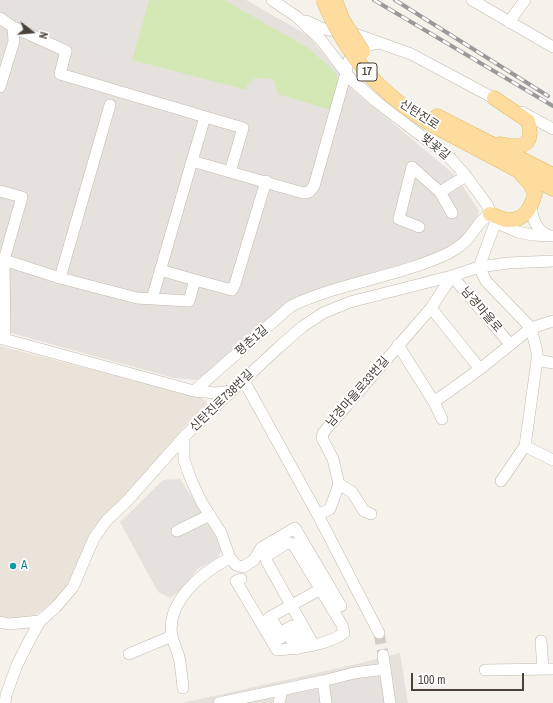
<!DOCTYPE html>
<meta charset="utf-8">
<style>
body{margin:0}
#map{position:relative;width:553px;height:703px;overflow:hidden;background:#f5f2eb;font-family:"Archivo Narrow",sans-serif}
canvas{display:block}
.north{position:absolute;left:12px;top:12px;width:40px;height:40px;-webkit-text-stroke:3px #fff;paint-order:stroke;rotate:106deg;font-size:11px;font-weight:700;line-height:16px;text-align:center;color:#4a4239}
.north::after{content:'';display:block;margin:auto;width:14px;height:18px;background:#4a4239;clip-path:polygon(50% 0,100% 100%,50% 72%,0 100%)}
.scale{position:absolute;left:411px;top:673px;width:113px;height:18px;box-sizing:border-box;border:2px solid #4a4239;border-top:0;padding-left:5px;font-size:12px;line-height:14px;white-space:nowrap;color:#4a4239;-webkit-text-stroke:3px #fff;paint-order:stroke}
</style>
<div id="map">
<canvas width="553" height="703"></canvas>
<div class="north">N</div>
<div class="scale">100 m</div>
</div>
<script>
const ctx = document.querySelector('canvas').getContext('2d');
ctx.lineJoin = 'round';
function paint(path, color) { ctx.fillStyle = color; ctx.fill(path, 'evenodd'); }
function stroke(path, color, width, dash) { ctx.strokeStyle = color; ctx.lineWidth = width; ctx.lineCap = dash ? 'butt' : 'round'; ctx.setLineDash(dash || []); ctx.stroke(path); }
function label(font, color, halo, rows, align = 'center') {
  ctx.font = font + ' "Archivo Narrow","Noto Sans KR",sans-serif'; ctx.lineWidth = 4; ctx.setLineDash([]); ctx.textBaseline = 'middle'; ctx.strokeStyle = halo; ctx.fillStyle = color; for (const [text, x, y, turn = 0] of rows) {
    ctx.save(); ctx.translate(x, y); ctx.rotate((+turn || 0) * Math.PI / 180); ctx.textAlign = isNaN(turn) ? turn : align; if (halo) ctx.strokeText(text, 0, 0); ctx.fillText(text, 0, 0); ctx.restore();
  }
}
const residential = new Path2D(`
 M 0,346 L 202,398 L 207,402 L 206,407 L 185,426 L 123,499 L 92,529 L 76,577 L 58,599 L 46,609 L 28,618 L 0,618 Z`);
const industrial = new Path2D(`
 M 0,0 L 246,0 L 309,36 L 352,89 L 456,176 L 479,211 L 475,223 L 461,244 L 428,260 L 303,295 L 208,372 L 196,380 L 174,378 L 0,330 Z
 M 180,479 L 202,512 L 222,549 L 218,558 L 197,569 L 187,586 L 170,598 L 158,592 L 120,522 L 163,480 Z
 M 400,653 L 408,703 L 182,703 L 357,664 Z`);
const green = new Path2D(`
 M 149,0 L 224,0 L 308,48 L 336,73 L 338,84 L 331,110 L 278,94 L 273,79 L 255,78 L 247,85 L 247,90 L 132,60 Z`);
const parking = new Path2D(`
 M 17,0 L 137,0 L 121,56 L 83,45 L 73,38 L 12,20 Z
 M 163,481 L 179,481 L 199,515 L 173,528 L 154,492 Z`);
const minorTunnel = new Path2D(`
 M 379,633 L 383,655`);
const minor = new Path2D(`
 M 272,0 L 297,17 L 322,41 L 346,73 L 353,81 L 377,102 L 450,158 L 466,176 L 488,206 L 490,214 L 499,224 L 518,232 L 532,235 L 553,236
 M 472,0 L 553,47
 M 0,18 L 13,27 L 66,51 L 60,74 L 243,128 L 230,172
 M 306,21 L 324,29 L 355,34 L 411,54 L 501,102
 M 509,22 L 525,0
 M 0,87 L 14,41 L 13,27
 M 522,112 L 553,129
 M 205,117 L 192,161 L 303,193 L 309,192 L 314,186 L 346,73 C 349,49 358,46 380,43
 M 0,191 L 22,197 L 4,260 L 60,278 L 137,298 L 189,301 L 195,280 L 232,290 L 235,284 L 266,181
 M 440,192 L 452,213
 M 531,207 C 533,220 536,230 548,235
 M 496,221 L 479,267 L 486,281 L 531,328 L 537,352 L 537,360 L 525,446 L 501,481
 M 419,227 L 399,219 L 412,167 L 440,192 L 466,176
 M 4,260 L 5,339
 M 160,270 L 195,280
 M 60,278 L 110,105
 M 152,299 L 192,161
 M 431,308 L 480,369
 M 0,338 L 194,391 L 291,306 C 342,282 399,277 449,253 C 456,249 465,243 470,236 C 478,226 479,221 490,214
 M 398,345 L 434,402 L 442,419
 M 537,360 L 553,363
 M 244,381 L 318,515 L 379,633
 M 194,391 L 216,393 L 231,391
 M 434,402 L 480,369 L 531,328 L 553,321
 M 525,446 L 553,460
 M 339,484 L 352,492 L 364,511 L 371,514
 M 318,515 L 330,509 L 339,484 L 333,459 L 322,438 L 323,433 L 431,308 L 452,276 L 510,344
 M 177,531 L 210,515
 M 230,558 L 236,565 L 243,567 L 254,560 L 261,548 L 295,528 L 341,606
 M 241,579 L 236,581 L 277,650 C 296,649 328,645 344,633 L 342,625 L 293,544 L 287,543 L 268,555 L 266,559 L 267,562 L 313,644
 M 270,617 L 321,589
 M 267,620 L 270,617 L 280,633 L 292,626 L 300,640
 M 0,622 L 9,624 L 40,621
 M 271,626 L 279,639 L 288,633 L 296,649
 M 541,641 L 543,669
 M 129,654 L 172,636
 M 383,655 L 390,703
 M 485,670 L 553,669
 M 323,681 L 326,703
 M 183,688 C 182,678 181,667 179,657 C 177,650 174,644 172,637 C 165,602 202,572 230,558 L 221,533 L 202,503 L 192,482 L 184,460 L 184,437 L 204,417 L 278,348 L 302,327 L 323,313 L 350,302 L 452,276 L 479,267 L 508,263 L 553,261
 M 5,703 L 6,695 L 17,665 L 29,641 L 40,621 L 56,607 L 73,587 L 94,538 L 107,520 L 127,501 L 184,437
 M 219,703 L 323,681 L 354,673 L 385,669
 M 279,703 L 282,690`);
const major = new Path2D(`
 M 494,98 L 528,121 C 535,146 522,149 500,144
 M 437,116 L 553,175
 M 432,125 L 553,189
 M 490,214 C 495,215 503,220 508,220 C 525,221 531,207 535,194 L 530,184 L 521,174`);
const rail = new Path2D(`
 M 374,0 L 553,106
 M 395,0 L 548,96`);
const majorBridge = new Path2D(`
 M 323,0 C 346,56 380,94 432,125
 M 335,0 L 343,20 L 363,52`);
const markers = [
 [13,566,4,"#0f9aa8"]
];
const shields = [
 [367,72,20]
];
const shieldNames = [
 ["17",367,72]
];
const streetNames = [
 ["신탄진로",419,115,33],
 ["벚꽃길",435,147,40],
 ["남경마을로",481,310,49],
 ["평촌1길",252,341,-41],
 ["남경마을로33번길",358,392,-49],
 ["신탄진로738번길",222,401,-44]
];
const cultureNames = [
 ["A",21,566]
];
paint(residential, '#e9e3d9');
paint(industrial, '#e5e1dc');
paint(green, '#d4e8b5');
paint(parking, '#e4e2df');
stroke(minorTunnel, '#d3cfc7', 11, [11, 5.5]);
stroke(minor, '#c1b9ae', 12);
stroke(major, '#e3b96c', 15);
stroke(minor, '#fff', 11);
stroke(major, '#fddc9d', 14);
stroke(rail, '#999', 4);
stroke(rail, '#fff', 2.5, [8]);
stroke(majorBridge, '#e3b96c', 15, []);
stroke(majorBridge, '#fddc9d', 14);
for (const [x, y, r, color] of markers) { const dot = new Path2D(); dot.arc(x, y, r, 0, 2 * Math.PI); ctx.fillStyle = color; ctx.fill(dot); stroke(dot, '#fff', 1.5); }
for (const [x, y, w] of shields) { const box = new Path2D(); box.roundRect(x - w / 2, y - 9, w, 18, 3); ctx.fillStyle = '#fff'; ctx.fill(box); stroke(box, '#4a4239', 1); }
label('bold 11px', '#4a4239', null, shieldNames);
label('12px', '#4a4239', '#fff', streetNames);
label('12px', '#0d838f', '#fff', cultureNames, 'left');
</script>
